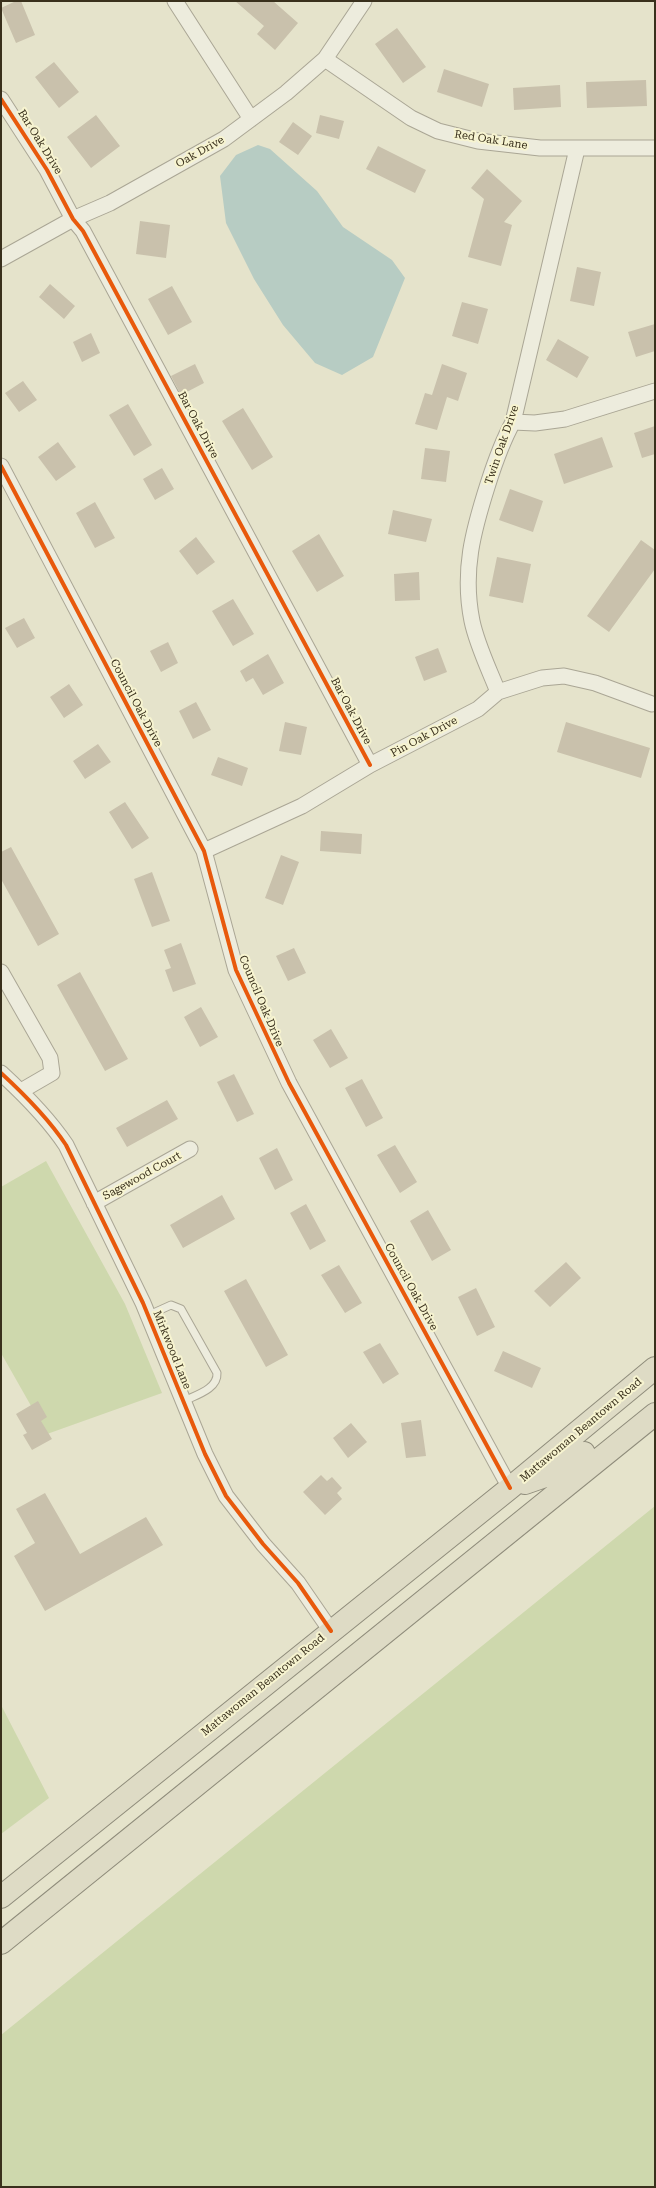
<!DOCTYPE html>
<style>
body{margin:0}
#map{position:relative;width:656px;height:2188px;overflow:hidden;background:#e5e3cb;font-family:"Roboto Serif",serif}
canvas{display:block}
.frame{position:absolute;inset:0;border:2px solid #39301c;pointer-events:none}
</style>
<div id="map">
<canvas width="656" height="2188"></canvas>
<div class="frame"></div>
</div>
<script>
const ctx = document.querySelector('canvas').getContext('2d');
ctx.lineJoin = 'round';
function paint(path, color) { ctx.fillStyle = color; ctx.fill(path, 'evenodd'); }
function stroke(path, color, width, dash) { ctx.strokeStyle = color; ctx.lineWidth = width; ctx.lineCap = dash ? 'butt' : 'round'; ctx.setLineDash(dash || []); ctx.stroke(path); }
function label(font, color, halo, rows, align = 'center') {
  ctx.font = font + ' "Roboto Serif",serif'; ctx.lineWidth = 4; ctx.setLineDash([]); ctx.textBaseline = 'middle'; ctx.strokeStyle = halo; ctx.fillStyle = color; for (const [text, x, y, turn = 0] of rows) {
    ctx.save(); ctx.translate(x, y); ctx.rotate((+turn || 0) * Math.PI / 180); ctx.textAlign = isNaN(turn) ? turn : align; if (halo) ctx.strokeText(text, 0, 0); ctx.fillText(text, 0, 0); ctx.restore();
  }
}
const green = new Path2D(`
 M 46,1161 L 125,1304 L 162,1393 L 47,1434 L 1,1353 L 1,1187 Z
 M 655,1506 L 655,2187 L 1,2187 L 1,2035 Z
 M 1,1705 L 49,1798 L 1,1834 Z`);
const water = new Path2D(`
 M 258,145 L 270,149 L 317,191 L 343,227 L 392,260 L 405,278 L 373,357 L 342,375 L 315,363 L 283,325 L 254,279 L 226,223 L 220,176 L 236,155 Z`);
const building = new Path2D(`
 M 16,1 L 21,1 L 35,35 L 16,43 L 1,8 Z
 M 235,1 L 273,1 L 298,23 L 275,50 L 257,34 L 264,26 Z
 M 397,28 L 426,67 L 403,83 L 375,44 Z
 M 54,62 L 79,92 L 59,108 L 35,77 Z
 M 444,69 L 489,84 L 482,107 L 437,92 Z
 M 646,80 L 647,106 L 587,108 L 586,82 Z
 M 560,85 L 561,107 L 514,110 L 513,88 Z
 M 96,115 L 120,146 L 91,168 L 67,137 Z
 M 320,115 L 344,121 L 339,139 L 316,133 Z
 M 293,122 L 312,136 L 298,155 L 279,142 Z
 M 378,146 L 426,170 L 415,193 L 366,169 Z
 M 487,169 L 522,201 L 504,222 L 512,225 L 501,266 L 468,257 L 484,199 L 471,188 Z
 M 140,221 L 170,225 L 166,258 L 136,254 Z
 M 577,267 L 601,272 L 594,306 L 570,301 Z
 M 50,284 L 75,306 L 64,319 L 39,297 Z
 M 172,286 L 192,322 L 168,335 L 148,299 Z
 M 462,302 L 488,309 L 478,344 L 452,336 Z
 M 655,324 L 655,351 L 636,357 L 628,332 Z
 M 91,333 L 100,353 L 82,362 L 73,342 Z
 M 558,339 L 589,357 L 577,378 L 546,360 Z
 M 195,364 L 204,383 L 181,395 L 171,376 Z
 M 442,364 L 467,373 L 458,401 L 447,397 L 437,430 L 415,424 L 425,393 L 432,395 Z
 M 23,381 L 37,400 L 19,412 L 5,393 Z
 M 128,404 L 152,445 L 134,456 L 109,415 Z
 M 243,408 L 273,457 L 252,470 L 222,421 Z
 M 655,426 L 655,454 L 642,458 L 634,433 Z
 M 602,437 L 613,467 L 564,484 L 554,454 Z
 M 58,442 L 76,467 L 56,481 L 38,457 Z
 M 425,448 L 450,451 L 446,482 L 421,479 Z
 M 162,468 L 174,489 L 155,500 L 143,479 Z
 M 510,489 L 543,501 L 533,532 L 499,520 Z
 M 95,502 L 115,538 L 95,548 L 76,513 Z
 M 393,510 L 432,519 L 426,542 L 388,534 Z
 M 319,534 L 344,576 L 317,592 L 292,551 Z
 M 196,537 L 215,562 L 197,575 L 179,551 Z
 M 641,540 L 655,550 L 655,569 L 609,632 L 587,616 Z
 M 497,557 L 531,564 L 523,603 L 489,596 Z
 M 419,572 L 420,600 L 395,601 L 394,574 Z
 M 233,599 L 254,634 L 233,646 L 212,611 Z
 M 24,618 L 35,638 L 17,648 L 5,628 Z
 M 168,642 L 178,663 L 161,672 L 150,651 Z
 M 438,648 L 447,672 L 424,681 L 415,657 Z
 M 268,654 L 284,683 L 263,695 L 253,678 L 246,682 L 240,671 Z
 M 69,684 L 83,705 L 64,718 L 50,697 Z
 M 196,702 L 211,730 L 193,739 L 179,711 Z
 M 285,722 L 307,727 L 301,755 L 279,751 Z
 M 566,722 L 650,748 L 641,778 L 557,752 Z
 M 98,744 L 111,762 L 85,779 L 73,761 Z
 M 218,757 L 248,768 L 242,786 L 211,775 Z
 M 125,802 L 149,838 L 132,849 L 109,812 Z
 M 321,831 L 362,834 L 361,854 L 320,851 Z
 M 11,847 L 59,934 L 38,946 L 1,879 L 1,852 Z
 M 281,855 L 299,862 L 283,905 L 265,898 Z
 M 152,872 L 170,921 L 152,927 L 134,879 Z
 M 181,943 L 196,984 L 173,992 L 165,970 L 171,968 L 164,950 Z
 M 294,948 L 306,973 L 288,981 L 276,956 Z
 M 80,972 L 128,1059 L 105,1071 L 57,985 Z
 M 201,1007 L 218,1037 L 200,1047 L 184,1017 Z
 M 331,1029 L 348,1058 L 330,1068 L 313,1040 Z
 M 234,1074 L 254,1114 L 237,1122 L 217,1082 Z
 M 362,1079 L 383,1118 L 366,1127 L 345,1088 Z
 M 167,1100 L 178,1119 L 127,1147 L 116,1128 Z
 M 395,1145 L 417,1182 L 400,1193 L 377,1155 Z
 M 277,1148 L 293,1180 L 275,1190 L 259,1158 Z
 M 222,1195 L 235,1219 L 183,1248 L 170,1225 Z
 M 306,1204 L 326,1241 L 310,1250 L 290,1213 Z
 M 428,1210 L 451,1250 L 432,1261 L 410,1221 Z
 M 566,1262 L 581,1278 L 550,1307 L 534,1291 Z
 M 339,1265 L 362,1303 L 345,1313 L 321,1275 Z
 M 246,1279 L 288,1355 L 266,1367 L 224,1291 Z
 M 476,1288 L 495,1327 L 477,1336 L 458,1297 Z
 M 380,1343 L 399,1374 L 383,1384 L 363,1352 Z
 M 503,1351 L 541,1368 L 532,1388 L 494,1371 Z
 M 38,1401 L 47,1417 L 41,1421 L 52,1439 L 32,1450 L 23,1435 L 27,1433 L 16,1414 Z
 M 421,1420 L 426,1456 L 406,1458 L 401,1423 Z
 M 351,1423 L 367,1442 L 348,1458 L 333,1438 Z
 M 321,1475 L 327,1481 L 332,1477 L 342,1488 L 337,1493 L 342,1499 L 325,1515 L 303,1492 Z
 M 45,1493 L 80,1554 L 146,1517 L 163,1545 L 45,1611 L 14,1556 L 35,1543 L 16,1509 Z`);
const service = new Path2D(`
 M 149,1315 L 171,1305 L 181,1309 L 217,1373 C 218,1389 196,1395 184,1401`);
const minor = new Path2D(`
 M 175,1 L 251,119
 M 325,59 L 411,118 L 438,131 L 478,141 L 540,148 L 655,148
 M 1,99 L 47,170 L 73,219 L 83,231 L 370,765
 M 1,259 L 73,219 L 110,203 L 224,139 L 286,93 L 325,59 L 364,1
 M 513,422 L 535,423 L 565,419 L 655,391
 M 1,466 L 204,851 L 236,970 L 289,1083 L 510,1488
 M 498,692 C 489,669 477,645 472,621 C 462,571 473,531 488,484 C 495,462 502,442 513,422 L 577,149
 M 204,851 L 302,806 L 370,765 L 478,709 L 498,692 L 542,678 L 564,676 L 595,683 L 652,704
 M 1,972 L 50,1058 L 52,1073 L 21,1091
 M 1,1073 C 25,1095 48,1118 66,1145 L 143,1303 L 205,1454 L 226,1496 L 263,1544 L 298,1583 L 331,1631
 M 94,1203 L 190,1149`);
const trunk = new Path2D(`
 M 525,1483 L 565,1469 L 584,1453
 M 1,1897 L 510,1488 L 655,1368
 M 1,1943 L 655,1414`);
const cycleway = new Path2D(`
 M 1,99 L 47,170 L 73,219 L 83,231 L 370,765
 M 1,466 L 204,851 L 236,970 L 289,1083 L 510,1488
 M 1,1073 C 25,1095 48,1118 66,1145 L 143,1303 L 205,1454 L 226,1496 L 263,1544 L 298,1583 L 331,1631`);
const streetNames = [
 ["Red Oak Lane",491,140,9],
 ["Bar Oak Drive",40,142,58],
 ["Oak Drive",200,152,-29],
 ["Bar Oak Drive",198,425,62],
 ["Twin Oak Drive",502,445,-71],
 ["Council Oak Drive",136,703,62],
 ["Bar Oak Drive",351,711,62],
 ["Pin Oak Drive",424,737,-28],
 ["Council Oak Drive",261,1001,67],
 ["Sagewood Court",142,1176,-29],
 ["Council Oak Drive",411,1287,61],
 ["Mirkwood Lane",172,1350,68],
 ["Mattawoman Beantown Road",581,1430,-40],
 ["Mattawoman Beantown Road",263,1685,-39]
];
paint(green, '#ced8ad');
paint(water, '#b7ccc3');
paint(building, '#c9c1ac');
stroke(service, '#aaa695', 9);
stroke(minor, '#aaa695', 17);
stroke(trunk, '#8f8c7b', 24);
stroke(service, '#edecdd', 7);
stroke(minor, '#edecdd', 15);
stroke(trunk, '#dedbc5', 22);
stroke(cycleway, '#e8590c', 4);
label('11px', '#39301c', '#f7f4d0', streetNames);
</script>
